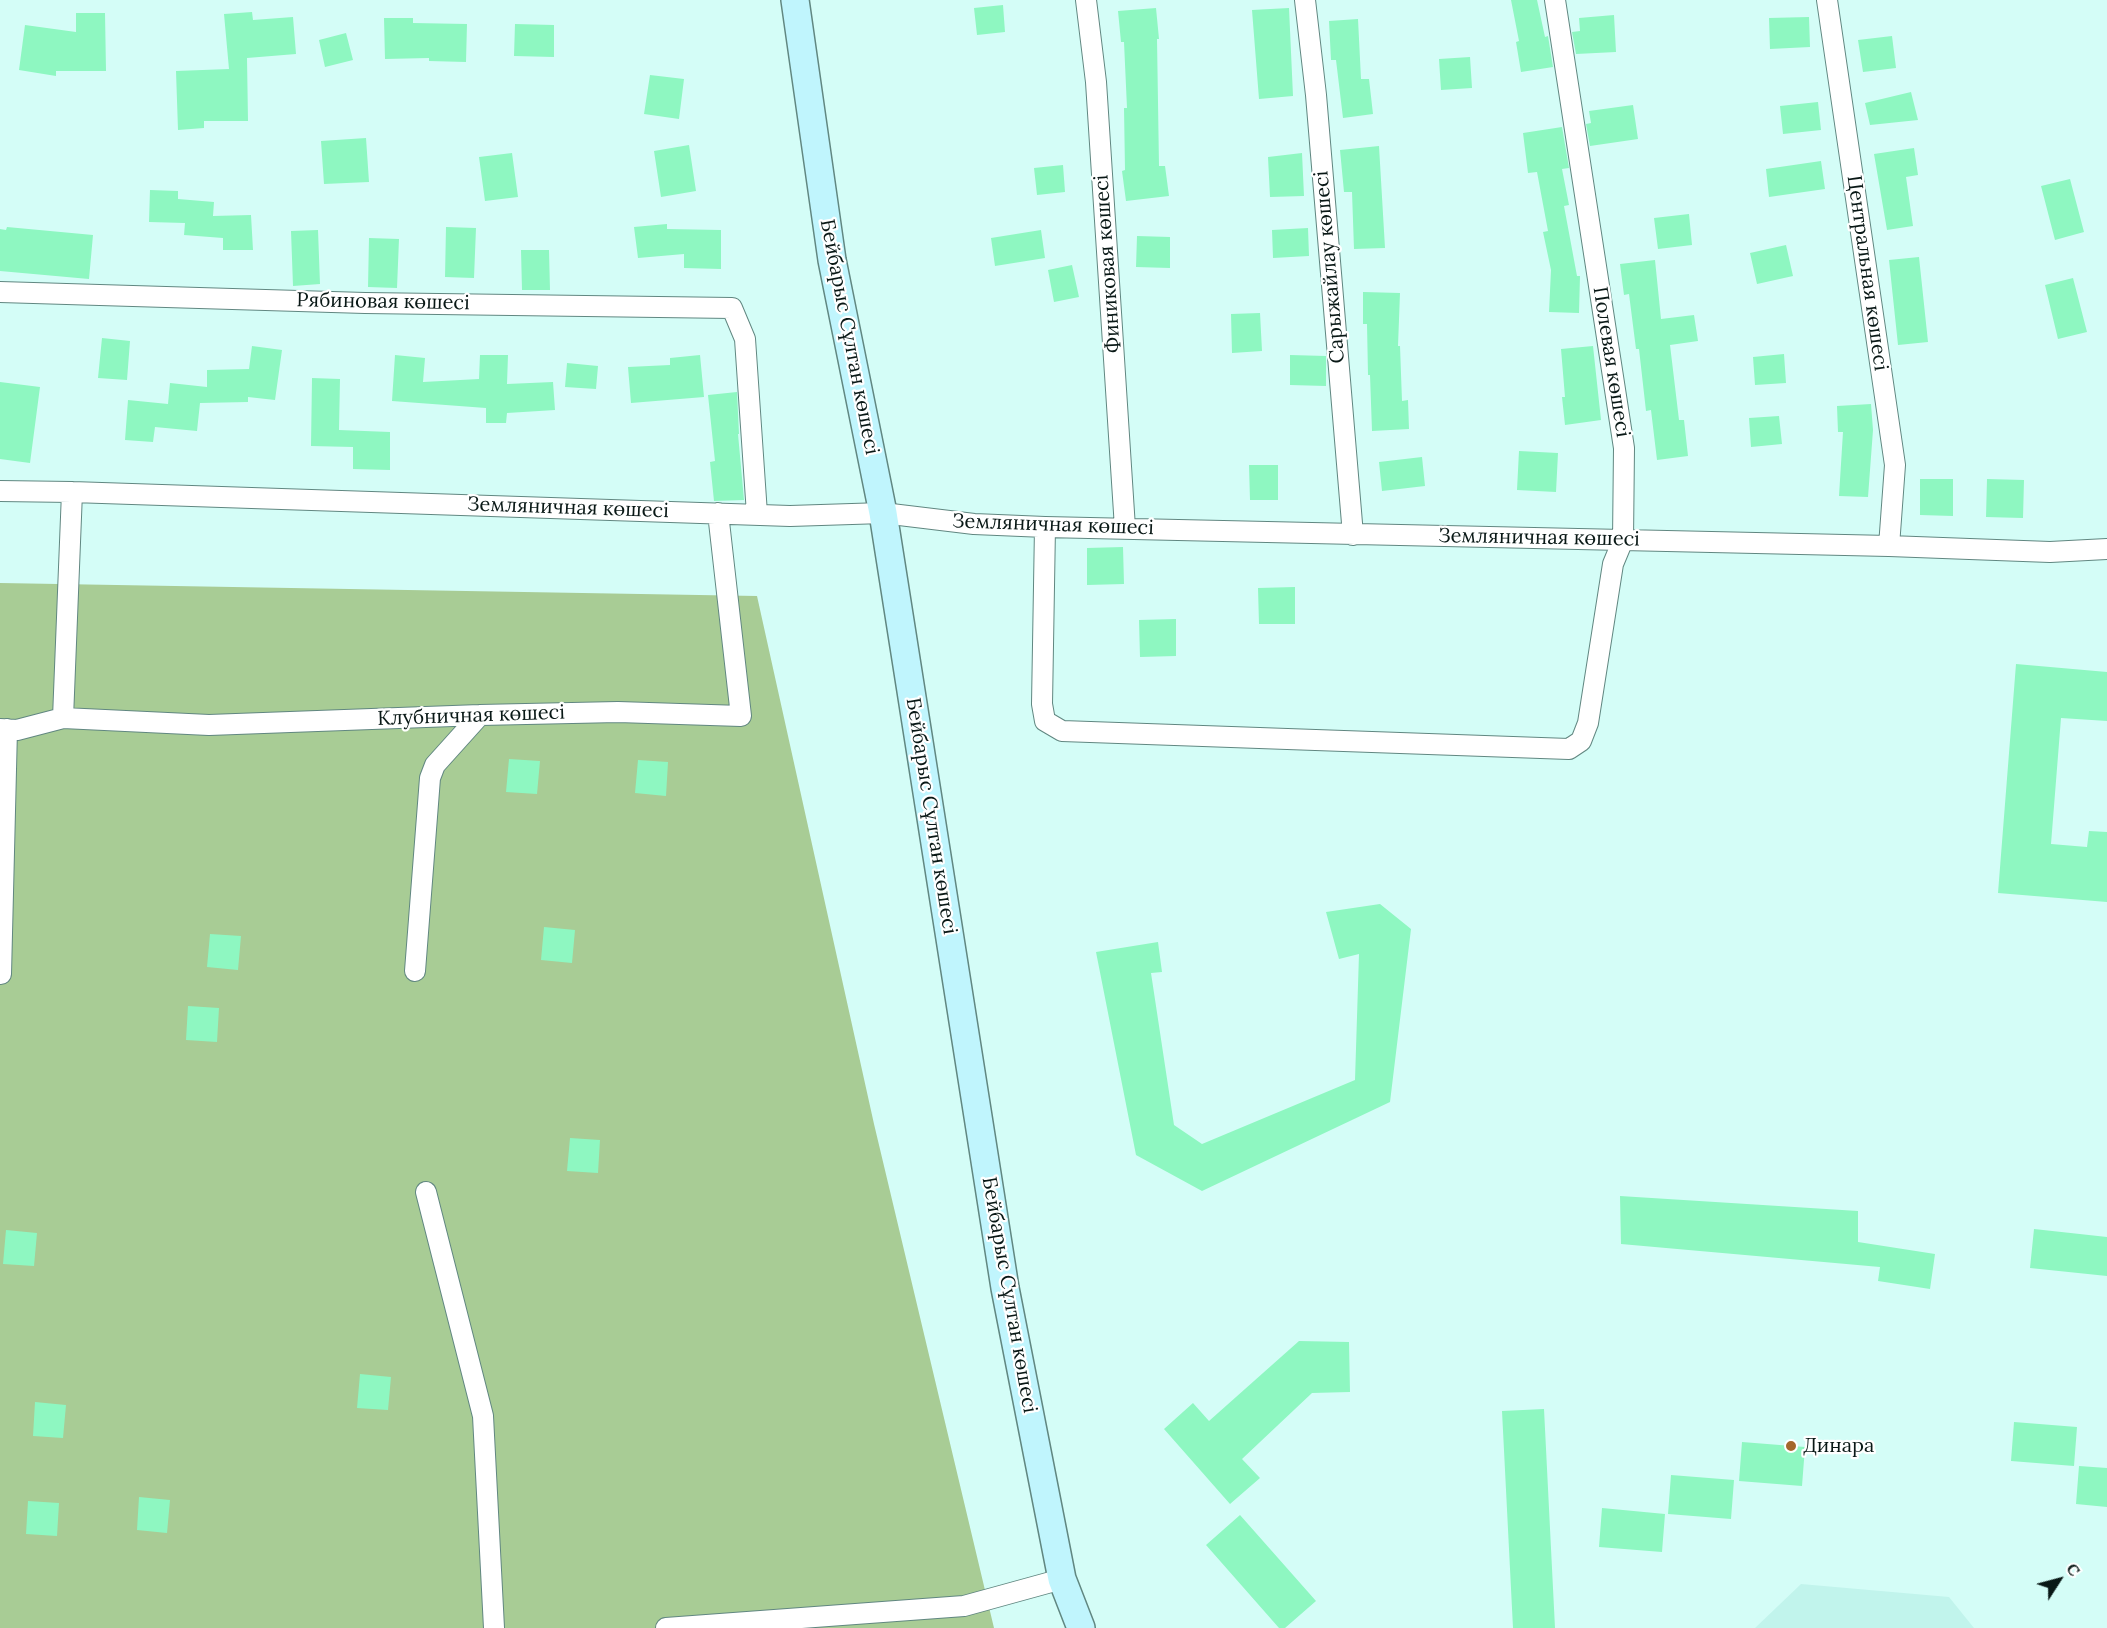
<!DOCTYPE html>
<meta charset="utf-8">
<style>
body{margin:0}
#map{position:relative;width:2107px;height:1628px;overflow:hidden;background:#d4fdf7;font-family:Lora,serif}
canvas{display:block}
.north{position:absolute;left:2029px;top:1550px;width:60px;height:60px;-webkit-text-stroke:4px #fff;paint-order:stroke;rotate:54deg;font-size:16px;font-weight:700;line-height:24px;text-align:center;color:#091816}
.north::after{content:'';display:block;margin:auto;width:21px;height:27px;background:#091816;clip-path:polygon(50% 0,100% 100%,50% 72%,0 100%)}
</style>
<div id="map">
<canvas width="2107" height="1628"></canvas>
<div class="north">С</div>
</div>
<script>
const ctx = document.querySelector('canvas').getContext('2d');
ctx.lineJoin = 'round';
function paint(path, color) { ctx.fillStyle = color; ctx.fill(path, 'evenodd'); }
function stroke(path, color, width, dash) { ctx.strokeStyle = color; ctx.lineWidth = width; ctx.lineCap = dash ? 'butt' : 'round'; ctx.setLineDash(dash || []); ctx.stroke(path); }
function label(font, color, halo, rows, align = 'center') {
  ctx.font = font + ' Lora,serif'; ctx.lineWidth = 4.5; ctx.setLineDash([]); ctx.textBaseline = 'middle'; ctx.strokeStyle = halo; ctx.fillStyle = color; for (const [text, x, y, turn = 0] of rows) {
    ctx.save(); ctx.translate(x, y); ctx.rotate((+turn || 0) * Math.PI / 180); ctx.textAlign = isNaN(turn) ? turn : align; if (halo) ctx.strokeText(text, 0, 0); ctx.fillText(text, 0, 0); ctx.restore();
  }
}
const built = new Path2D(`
 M 1801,1584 L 1949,1597 L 1974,1628 L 1755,1628 Z`);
const green = new Path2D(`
 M 0,583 L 757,596 L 874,1124 L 994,1628 L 0,1628 Z`);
const building = new Path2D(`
 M 1511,0 L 1537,0 L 1545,37 L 1548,36 L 1553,67 L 1521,72 L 1516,42 L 1519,41 Z
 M 1003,5 L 1005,32 L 977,35 L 974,8 Z
 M 1156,8 L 1159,39 L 1157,39 L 1159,166 L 1165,166 L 1169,196 L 1126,201 L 1122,171 L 1125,170 L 1124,108 L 1127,108 L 1124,42 L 1121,42 L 1118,11 Z
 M 1289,8 L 1293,96 L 1259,99 L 1252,10 Z
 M 252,12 L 253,20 L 293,17 L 296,54 L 247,58 L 248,121 L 204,121 L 204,128 L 178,130 L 176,71 L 229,69 L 224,14 Z
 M 76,13 L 105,13 L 106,71 L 56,71 L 56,76 L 19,70 L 25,25 L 76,32 Z
 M 1614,15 L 1616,52 L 1576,54 L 1572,32 L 1580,31 L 1579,18 Z
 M 1809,17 L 1810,47 L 1770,49 L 1769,18 Z
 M 384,18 L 413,18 L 413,23 L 467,24 L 466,62 L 429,61 L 429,58 L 385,59 Z
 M 1358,19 L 1361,79 L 1369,79 L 1373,114 L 1343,118 L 1336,60 L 1331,60 L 1329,21 Z
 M 515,24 L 554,25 L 554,57 L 514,56 Z
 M 346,33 L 353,60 L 325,67 L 319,40 Z
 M 1892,36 L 1896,68 L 1863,72 L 1858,40 Z
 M 1470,57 L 1472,88 L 1441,90 L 1439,59 Z
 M 650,75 L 684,79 L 679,119 L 644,114 Z
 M 1911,92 L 1918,120 L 1870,125 L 1865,103 Z
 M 1818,102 L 1821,130 L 1783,134 L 1780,106 Z
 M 1633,105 L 1638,139 L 1590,146 L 1586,124 L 1591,123 L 1589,111 Z
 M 1562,127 L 1569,168 L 1562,169 L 1569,205 L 1564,206 L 1577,276 L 1580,276 L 1579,313 L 1549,312 L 1551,270 L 1543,232 L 1548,231 L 1537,172 L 1528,173 L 1523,133 Z
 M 366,138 L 369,182 L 324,184 L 321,141 Z
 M 689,145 L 696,191 L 661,197 L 654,151 Z
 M 1379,146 L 1385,248 L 1354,249 L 1352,192 L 1344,192 L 1340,150 Z
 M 1914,148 L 1918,175 L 1906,177 L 1913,226 L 1887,230 L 1874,154 Z
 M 512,153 L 518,197 L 485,201 L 479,157 Z
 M 1302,153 L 1304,196 L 1270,197 L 1268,157 Z
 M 1821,161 L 1825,189 L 1769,197 L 1766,169 Z
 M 1063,165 L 1065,192 L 1037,195 L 1034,168 Z
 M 2070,179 L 2084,232 L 2055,240 L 2041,186 Z
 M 150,190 L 178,191 L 178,199 L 214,202 L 213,216 L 251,215 L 253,250 L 223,250 L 223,238 L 184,235 L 185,223 L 149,222 Z
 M 1689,214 L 1692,245 L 1658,249 L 1654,218 Z
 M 667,224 L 667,229 L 721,230 L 721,269 L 684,268 L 684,254 L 638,258 L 634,227 Z
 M 7,227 L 93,235 L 89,279 L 0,271 L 0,229 L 6,230 Z
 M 446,227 L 476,228 L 474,278 L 445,277 Z
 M 1308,228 L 1309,256 L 1273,258 L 1272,230 Z
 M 318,230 L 320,284 L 293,286 L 291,231 Z
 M 1041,230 L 1045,258 L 995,266 L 991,238 Z
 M 1137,236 L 1170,237 L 1170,268 L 1136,267 Z
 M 369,238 L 399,239 L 397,288 L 368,287 Z
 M 1786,245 L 1793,276 L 1757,284 L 1750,253 Z
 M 521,250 L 549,250 L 550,290 L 522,290 Z
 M 1919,257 L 1928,342 L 1898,345 L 1889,260 Z
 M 1655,260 L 1661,319 L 1694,315 L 1698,341 L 1670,345 L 1679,420 L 1684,420 L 1688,456 L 1657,460 L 1651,410 L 1646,411 L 1639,349 L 1636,349 L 1629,294 L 1624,295 L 1620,264 Z
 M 1072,265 L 1079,297 L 1054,302 L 1048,270 Z
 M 2073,278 L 2087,332 L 2058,339 L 2045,285 Z
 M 1363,292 L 1400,293 L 1398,346 L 1400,346 L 1402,401 L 1408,400 L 1409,429 L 1372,431 L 1370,375 L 1368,375 L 1367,324 L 1363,324 Z
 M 1260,313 L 1262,351 L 1232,353 L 1231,314 Z
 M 102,338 L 130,341 L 127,380 L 98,378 Z
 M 252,346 L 282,350 L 275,400 L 248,397 L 248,402 L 200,403 L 197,431 L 155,427 L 153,442 L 125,440 L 128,400 L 168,404 L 170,383 L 207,387 L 207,370 L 249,369 Z
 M 1593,346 L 1601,420 L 1565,425 L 1562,397 L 1565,397 L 1561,349 Z
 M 1784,354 L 1786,383 L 1755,385 L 1753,357 Z
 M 395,355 L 425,358 L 423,382 L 479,379 L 480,355 L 508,355 L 507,384 L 553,382 L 555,410 L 507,413 L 506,423 L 486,423 L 486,408 L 392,401 Z
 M 700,355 L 704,397 L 631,403 L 628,367 L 670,365 L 670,358 Z
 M 1290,355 L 1326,356 L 1326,386 L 1290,385 Z
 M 567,363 L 598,366 L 596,389 L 565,387 Z
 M 312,378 L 340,379 L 339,430 L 390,432 L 390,470 L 353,469 L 353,447 L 311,446 Z
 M 0,382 L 40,387 L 30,463 L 0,459 Z
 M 737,392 L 739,434 L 738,434 L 744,500 L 714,501 L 710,462 L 715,461 L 708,395 Z
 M 1871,404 L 1873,430 L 1868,497 L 1839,496 L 1843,432 L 1838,432 L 1837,406 Z
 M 1779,416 L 1782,444 L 1751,447 L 1749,418 Z
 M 1519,451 L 1558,453 L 1556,492 L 1517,490 Z
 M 1422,457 L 1425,486 L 1382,491 L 1379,462 Z
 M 1249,465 L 1278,465 L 1278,500 L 1250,500 Z
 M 1920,479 L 1953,479 L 1953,516 L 1920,515 Z
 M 1987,479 L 2024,480 L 2023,518 L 1986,517 Z
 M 1123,547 L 1124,584 L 1087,585 L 1087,548 Z
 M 1295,587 L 1295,624 L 1259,624 L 1258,588 Z
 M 1176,619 L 1176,656 L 1140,657 L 1139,620 Z
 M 2016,664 L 2107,672 L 2107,721 L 2061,718 L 2051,844 L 2087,847 L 2089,831 L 2107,832 L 2107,902 L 1998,893 Z
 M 509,759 L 540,761 L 537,794 L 506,792 Z
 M 638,760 L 668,762 L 666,796 L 635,793 Z
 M 1380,904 L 1411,929 L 1390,1102 L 1202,1191 L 1136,1155 L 1096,952 L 1158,942 L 1162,972 L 1151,973 L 1174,1125 L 1202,1144 L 1355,1080 L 1359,954 L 1339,959 L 1326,912 Z
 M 544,927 L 575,930 L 572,963 L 541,960 Z
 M 210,934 L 241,936 L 238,970 L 207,967 Z
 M 188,1006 L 219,1008 L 217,1042 L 186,1040 Z
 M 570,1138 L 600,1140 L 598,1173 L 567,1171 Z
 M 1620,1196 L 1858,1211 L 1858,1242 L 1935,1254 L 1930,1289 L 1878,1281 L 1880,1267 L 1621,1244 Z
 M 2034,1229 L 2107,1237 L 2107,1276 L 2030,1268 Z
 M 6,1230 L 37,1233 L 34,1266 L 3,1264 Z
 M 1299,1341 L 1349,1342 L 1350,1392 L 1312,1393 L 1242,1459 L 1260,1478 L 1230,1504 L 1164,1429 L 1193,1403 L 1209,1421 Z
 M 360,1374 L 391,1377 L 388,1410 L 357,1408 Z
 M 35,1402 L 66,1405 L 63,1438 L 33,1436 Z
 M 1544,1409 L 1555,1628 L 1513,1628 L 1502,1411 Z
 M 2014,1422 L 2077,1427 L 2074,1466 L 2011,1461 Z
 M 1742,1442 L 1805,1447 L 1802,1486 L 1739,1481 Z
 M 2079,1466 L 2107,1468 L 2107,1507 L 2076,1504 Z
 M 1671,1475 L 1734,1480 L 1731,1519 L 1668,1514 Z
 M 139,1497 L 170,1500 L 167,1533 L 137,1530 Z
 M 28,1501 L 59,1503 L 57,1536 L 26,1534 Z
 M 1602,1508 L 1665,1514 L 1662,1552 L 1599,1547 Z
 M 1240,1515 L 1316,1601 L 1285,1628 L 1279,1628 L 1206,1545 Z`);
const street = new Path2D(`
 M 1086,0 L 1096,82 L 1125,528
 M 1305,0 L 1316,95 L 1353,535
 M 1827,0 L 1895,465 L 1889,546
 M 0,292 L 365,303 L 732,308 L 745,339 L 757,514
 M 0,491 L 72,492 L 790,516 L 883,513 L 974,524 L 1045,527 L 1889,546 L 2050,552 L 2107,549
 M 1045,527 L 1042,704 L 1045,721 L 1062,731 L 1569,749 L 1581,741 L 1588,723 L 1613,564 L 1623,540 L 1624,448 L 1555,0
 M 63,718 L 72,492
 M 0,729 L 17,730 L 63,718 L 209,725 L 480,715 L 618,712 L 741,716 L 718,513
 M 415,971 L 430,778 L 435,765 L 480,715
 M 1,974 L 7,729
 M 426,1192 L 483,1416 L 494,1628
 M 666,1628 L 964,1606 L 1062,1579`);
const secondary = new Path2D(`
 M 795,0 L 832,260 L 883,513 L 1005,1288 L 1062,1579 L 1081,1628`);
const markers = [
 [1791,1446,6,"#a4672b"]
];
const streetNames = [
 ["Финиковая көшесі",1108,264,-94],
 ["Сарыжайлау көшесі",1330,267,-95],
 ["Центральная көшесі",1867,273,82],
 ["Рябиновая көшесі",383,302,1],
 ["Бейбарыс Сұлтан көшесі",849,337,79],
 ["Полевая көшесі",1611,362,81],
 ["Земляничная көшесі",568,508,2],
 ["Земляничная көшесі",1053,525,2],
 ["Земляничная көшесі",1539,538,1],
 ["Клубничная көшесі",471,716,-2],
 ["Бейбарыс Сұлтан көшесі",931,816,81],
 ["Бейбарыс Сұлтан көшесі",1009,1295,80]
];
const poiNames = [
 ["Динара",1803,1446]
];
paint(built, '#c1f4ec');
paint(green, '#a8cc95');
paint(building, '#8ef7c1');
stroke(street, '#618781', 22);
stroke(secondary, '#618781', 30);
stroke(street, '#fff', 20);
stroke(secondary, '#c0f5fd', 27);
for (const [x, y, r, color] of markers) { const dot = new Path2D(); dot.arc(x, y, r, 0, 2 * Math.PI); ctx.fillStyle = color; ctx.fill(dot); stroke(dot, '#fff', 2); }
label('20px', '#091816', '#fff', streetNames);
label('20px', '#091816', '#fff', poiNames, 'left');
</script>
